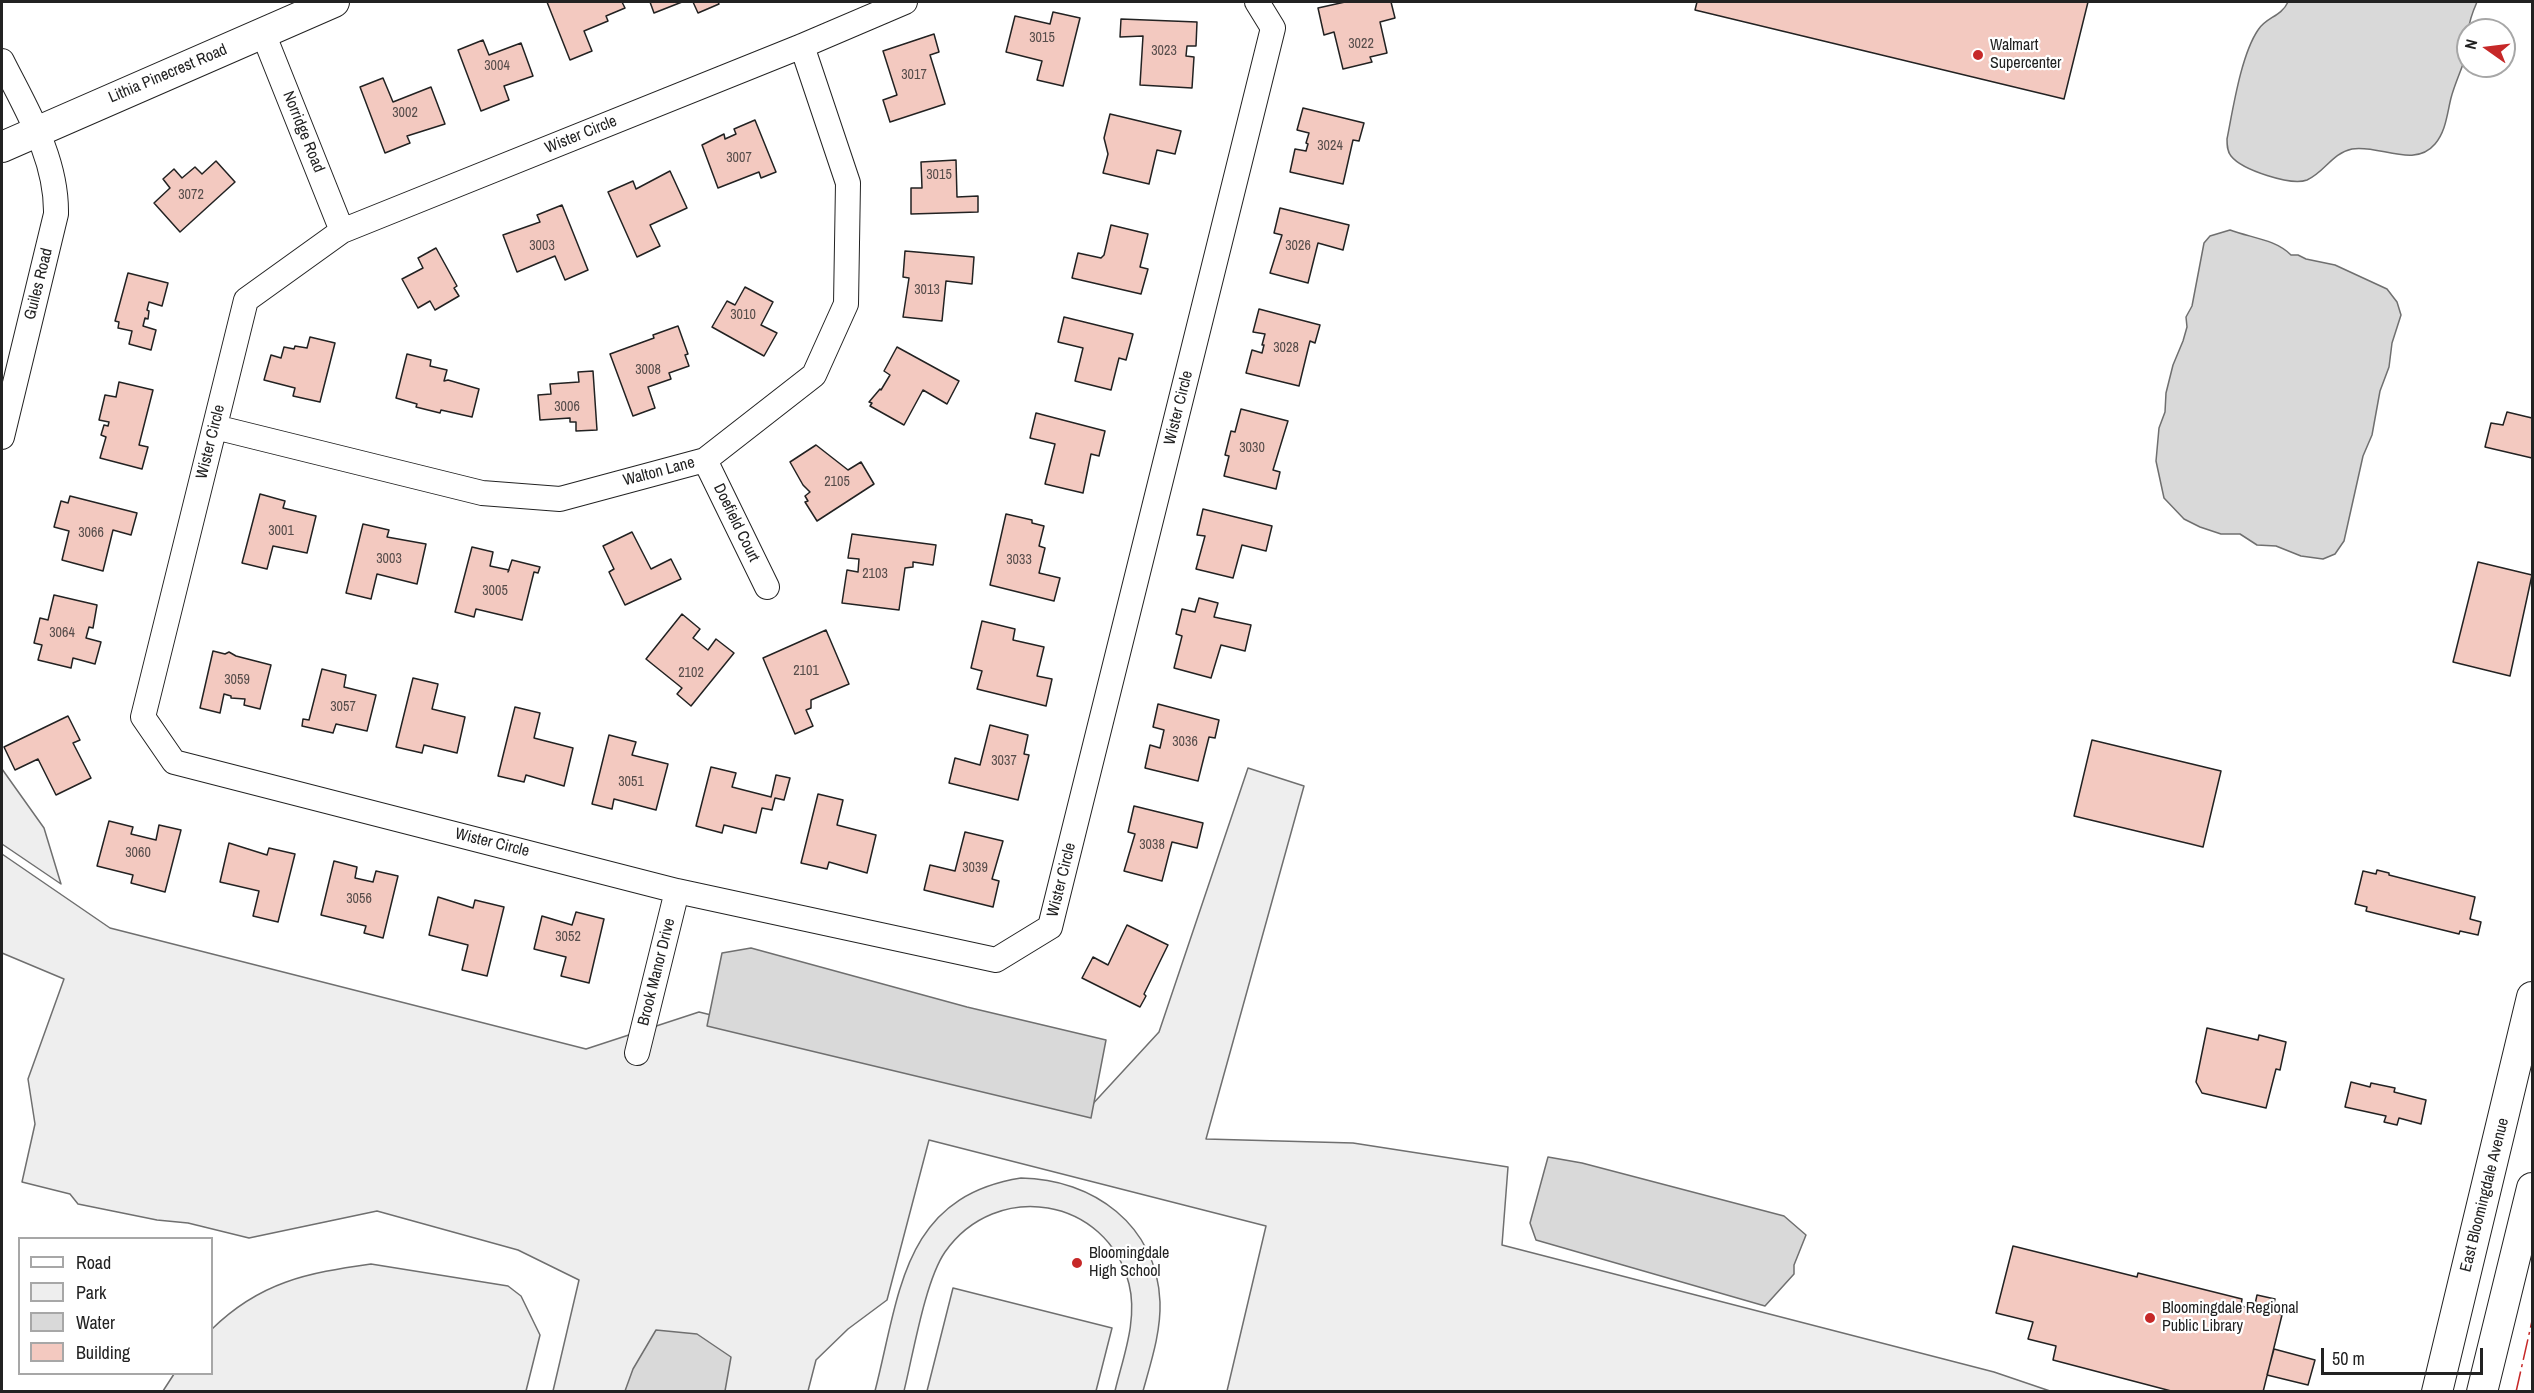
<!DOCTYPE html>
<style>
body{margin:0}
#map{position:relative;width:2534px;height:1393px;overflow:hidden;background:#fff;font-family:"Archivo Narrow",sans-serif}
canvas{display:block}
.frame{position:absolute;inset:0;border:3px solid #222;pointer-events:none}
.legend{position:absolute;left:18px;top:1237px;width:195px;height:138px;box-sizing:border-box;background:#fff;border:2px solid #a7a7a7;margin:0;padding:8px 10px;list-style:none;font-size:18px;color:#222}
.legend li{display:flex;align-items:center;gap:12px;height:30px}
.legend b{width:30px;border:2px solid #a7a7a7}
.north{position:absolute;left:2456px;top:18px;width:60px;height:60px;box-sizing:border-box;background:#fff;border:2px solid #a7a7a7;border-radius:50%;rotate:284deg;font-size:16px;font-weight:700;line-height:24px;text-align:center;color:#222}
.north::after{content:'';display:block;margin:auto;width:21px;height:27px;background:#c62828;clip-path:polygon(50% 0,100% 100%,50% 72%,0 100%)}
.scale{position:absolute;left:2321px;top:1348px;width:162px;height:27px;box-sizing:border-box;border:3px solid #222;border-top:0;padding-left:8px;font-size:18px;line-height:21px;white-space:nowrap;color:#222;-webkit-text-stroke:4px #fff;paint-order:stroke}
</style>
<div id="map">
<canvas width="2534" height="1393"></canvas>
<div class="frame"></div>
<ul class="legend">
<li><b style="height:8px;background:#fff"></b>Road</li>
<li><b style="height:16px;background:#eee"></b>Park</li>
<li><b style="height:16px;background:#d9d9d9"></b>Water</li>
<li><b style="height:16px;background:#f3c9c0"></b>Building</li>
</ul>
<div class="north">N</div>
<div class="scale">50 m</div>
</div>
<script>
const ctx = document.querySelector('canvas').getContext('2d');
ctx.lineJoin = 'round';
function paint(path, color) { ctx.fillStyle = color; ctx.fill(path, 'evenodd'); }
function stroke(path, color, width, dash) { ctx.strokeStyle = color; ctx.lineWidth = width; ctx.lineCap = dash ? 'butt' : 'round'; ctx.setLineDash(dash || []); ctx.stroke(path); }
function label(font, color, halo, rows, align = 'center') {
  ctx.font = font + ' "Archivo Narrow",sans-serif'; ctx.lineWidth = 4.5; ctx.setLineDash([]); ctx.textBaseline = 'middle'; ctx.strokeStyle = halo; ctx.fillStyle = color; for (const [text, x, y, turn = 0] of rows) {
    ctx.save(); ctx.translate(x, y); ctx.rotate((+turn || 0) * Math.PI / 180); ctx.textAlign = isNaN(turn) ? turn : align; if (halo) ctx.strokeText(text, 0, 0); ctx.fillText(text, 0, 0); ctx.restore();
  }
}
const green = new Path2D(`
 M 1248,768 L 1304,786 L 1206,1139 L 1353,1143 L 1508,1167 L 1502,1245 L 1994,1372 L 2050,1391 L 1227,1391 L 1266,1226 L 929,1140 L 887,1300 L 848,1329 L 816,1360 L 808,1391 L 553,1391 L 579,1280 L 518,1250 L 377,1211 L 249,1238 L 188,1223 L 157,1220 L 78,1204 L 70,1194 L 22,1182 L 35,1124 L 28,1079 L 64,979 L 2,953 L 2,854 L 110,928 L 586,1049 L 699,1012 L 1089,1108 L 1159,1032 Z
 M 2,769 L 44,828 L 61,884 L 2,844 Z
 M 1021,1178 C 1093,1179 1157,1225 1160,1302 C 1161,1332 1151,1362 1143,1391 L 1115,1391 C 1123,1357 1138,1320 1129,1284 C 1107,1197 996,1179 945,1252 C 925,1281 913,1355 904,1391 L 875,1391 C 900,1294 902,1197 1021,1178 Z
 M 371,1264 L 508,1286 L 521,1296 L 540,1335 L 526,1391 L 163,1391 L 174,1374 L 212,1374 L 212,1329 C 260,1282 307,1273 371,1264 Z
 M 953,1288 L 1112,1328 L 1096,1391 L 927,1391 Z`);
const water = new Path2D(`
 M 2288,2 L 2477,2 C 2473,11 2469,22 2468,32 C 2466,39 2468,47 2466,55 C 2462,69 2455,83 2451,98 C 2447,114 2446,131 2435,144 C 2414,169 2379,144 2352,149 C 2332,153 2325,172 2307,180 C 2291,186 2242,170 2231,156 C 2227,151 2227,145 2227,139 C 2233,109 2241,55 2258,30 C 2266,17 2281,17 2288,2 Z
 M 2230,230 C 2251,238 2275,239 2291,255 L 2298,255 L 2306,259 L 2335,265 L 2387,289 L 2397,302 L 2401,315 L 2392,343 L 2389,367 L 2380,391 L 2372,435 L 2363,456 L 2344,541 L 2335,554 L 2323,559 L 2301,556 L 2276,546 L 2257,545 L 2240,534 L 2221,534 L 2200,527 L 2184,519 L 2164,498 L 2156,461 L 2159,428 L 2165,412 L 2166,393 L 2173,365 L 2183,341 L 2187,327 L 2186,317 L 2192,306 L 2204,243 L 2210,236 Z
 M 751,948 L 967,1007 L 1106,1040 L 1091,1118 L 707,1026 L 722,953 Z
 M 1548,1157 L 1582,1163 L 1784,1216 L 1806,1235 L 1794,1265 L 1794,1274 L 1765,1306 L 1536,1240 L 1530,1223 Z
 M 656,1330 L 697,1334 L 731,1357 L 725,1391 L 625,1391 L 633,1369 Z`);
const building = new Path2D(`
 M 547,2 L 622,2 L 625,8 L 606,16 L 608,21 L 584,31 L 592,51 L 570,60 Z
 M 650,2 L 682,2 L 654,13 Z
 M 693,2 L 718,2 L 719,4 L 698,13 Z
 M 1345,2 L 1391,2 L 1395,18 L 1380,22 L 1387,53 L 1370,57 L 1372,62 L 1343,69 L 1334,32 L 1324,35 L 1318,8 Z
 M 1697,2 L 2088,2 L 2064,99 L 1695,10 Z
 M 1053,12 L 1080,18 L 1063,86 L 1037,80 L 1042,61 L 1006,52 L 1015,16 L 1050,24 Z
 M 1121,19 L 1197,22 L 1196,46 L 1187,46 L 1186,56 L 1194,57 L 1192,88 L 1140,85 L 1143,36 L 1120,37 Z
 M 934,34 L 939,52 L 930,55 L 945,104 L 890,122 L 883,100 L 897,95 L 883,51 Z
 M 483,40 L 489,55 L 521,43 L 533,76 L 504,86 L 509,100 L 481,111 L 458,50 Z
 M 383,78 L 393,102 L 431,87 L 445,124 L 407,136 L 410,143 L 385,153 L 360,87 Z
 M 1303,108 L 1364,123 L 1359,141 L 1353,140 L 1343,184 L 1290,172 L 1295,149 L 1306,151 L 1308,144 L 1306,143 L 1309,133 L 1297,130 Z
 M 1110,114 L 1181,131 L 1175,154 L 1157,150 L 1149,184 L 1103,173 L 1108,154 L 1104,138 Z
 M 755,120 L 776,172 L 761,178 L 759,172 L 718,188 L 702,145 L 724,134 L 725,139 L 736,134 L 734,129 Z
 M 956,160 L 957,197 L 978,196 L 978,212 L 911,214 L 911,188 L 922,188 L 921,162 Z
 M 216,161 L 235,182 L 180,232 L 154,203 L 170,188 L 163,179 L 174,169 L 182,178 L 195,167 L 202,174 Z
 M 670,171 L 687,208 L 650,225 L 660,246 L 637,257 L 608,192 L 633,181 L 636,189 Z
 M 562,205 L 588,270 L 565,280 L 555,256 L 517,272 L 503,235 L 540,222 L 537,215 Z
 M 1280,208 L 1349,225 L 1343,250 L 1318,243 L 1308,283 L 1270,273 L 1282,235 L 1274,233 Z
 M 1111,225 L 1148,234 L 1140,267 L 1148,269 L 1141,294 L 1072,278 L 1078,253 L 1101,258 L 1104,255 Z
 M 436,248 L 457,286 L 454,288 L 459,296 L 435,310 L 430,301 L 418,308 L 402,279 L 423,268 L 418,258 Z
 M 905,251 L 974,257 L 972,284 L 946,281 L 942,321 L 903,317 L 909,278 L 903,277 Z
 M 128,273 L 168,283 L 162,306 L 149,302 L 147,310 L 149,311 L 148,319 L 145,318 L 143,326 L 156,330 L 151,350 L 129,344 L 132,331 L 118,328 L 119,322 L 115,321 Z
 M 745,287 L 773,302 L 761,325 L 777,333 L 764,356 L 712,327 L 727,301 L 735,305 Z
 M 1259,309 L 1320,325 L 1315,343 L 1310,341 L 1299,386 L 1246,373 L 1252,350 L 1262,353 L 1264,345 L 1262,345 L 1265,334 L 1253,332 Z
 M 1064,317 L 1133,334 L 1126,360 L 1119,358 L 1111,390 L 1075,381 L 1083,348 L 1058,342 Z
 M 678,326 L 688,354 L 685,355 L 689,366 L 669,373 L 671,379 L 648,387 L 655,408 L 633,416 L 610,354 L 654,338 L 653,335 Z
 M 310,337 L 335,343 L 320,402 L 293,396 L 295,388 L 264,380 L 271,355 L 281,358 L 284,347 L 294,349 L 295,346 L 307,348 Z
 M 897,347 L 959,381 L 947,404 L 923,390 L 904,425 L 870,406 L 872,403 L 869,402 L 880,389 L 881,390 L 890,375 L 884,371 Z
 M 407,354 L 431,360 L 430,366 L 447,370 L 444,381 L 448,380 L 479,389 L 472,417 L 441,410 L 440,413 L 416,407 L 417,404 L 396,398 Z
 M 593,371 L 597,430 L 576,431 L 576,422 L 570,422 L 570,418 L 540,420 L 538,395 L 551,394 L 550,384 L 579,382 L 578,372 Z
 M 119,382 L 153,390 L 139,445 L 148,447 L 142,469 L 100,458 L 106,437 L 101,435 L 104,425 L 108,426 L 109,422 L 99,420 L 105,395 L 116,397 Z
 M 1241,409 L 1288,421 L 1273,470 L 1280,472 L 1276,489 L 1224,476 L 1229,456 L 1225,455 L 1231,431 L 1235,432 Z
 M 2507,412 L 2532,418 L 2532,458 L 2485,447 L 2491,423 L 2503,425 Z
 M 1036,413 L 1105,431 L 1099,456 L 1091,454 L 1083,493 L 1045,484 L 1055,444 L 1030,438 Z
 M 816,445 L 848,470 L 861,462 L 874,484 L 817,521 L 805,502 L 808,501 L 805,496 L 810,492 L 803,485 L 790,462 Z
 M 260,494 L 285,501 L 283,508 L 316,516 L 307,553 L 273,546 L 267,569 L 242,563 Z
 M 70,496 L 137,513 L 131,535 L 113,530 L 103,571 L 62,560 L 69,531 L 54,527 L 61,501 L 68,503 Z
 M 1203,509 L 1272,526 L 1266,551 L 1242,545 L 1233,578 L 1196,569 L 1205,536 L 1197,535 Z
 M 1006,514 L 1032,520 L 1032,523 L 1044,526 L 1039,546 L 1045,548 L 1039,573 L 1060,578 L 1054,601 L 990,585 Z
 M 363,524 L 389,530 L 387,537 L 426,544 L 417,584 L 377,574 L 371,599 L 346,593 Z
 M 632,532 L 651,569 L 671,559 L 681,579 L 625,605 L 609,572 L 614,569 L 603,546 Z
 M 852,534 L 936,545 L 933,565 L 913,562 L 913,567 L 905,568 L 899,610 L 842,603 L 847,570 L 858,572 L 859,559 L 848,558 Z
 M 472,547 L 493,552 L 490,566 L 509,570 L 508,572 L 512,560 L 540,567 L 538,573 L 534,572 L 522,620 L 476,609 L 474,617 L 455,612 Z
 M 2478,562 L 2532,575 L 2510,676 L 2453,662 Z
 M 54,595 L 97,605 L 93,628 L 89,627 L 86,638 L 101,642 L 95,664 L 73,658 L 71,668 L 38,660 L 42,645 L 34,643 L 40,618 L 48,620 Z
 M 1199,598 L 1218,603 L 1214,617 L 1251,625 L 1245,651 L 1221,645 L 1211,678 L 1174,668 L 1182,636 L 1176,634 L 1182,609 L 1195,612 Z
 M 682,614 L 700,629 L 693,638 L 708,650 L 716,639 L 734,653 L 691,706 L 677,694 L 682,688 L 646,659 Z
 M 982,621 L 1015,629 L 1013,640 L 1044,647 L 1037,676 L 1052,679 L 1046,706 L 977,689 L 982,671 L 971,668 Z
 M 826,630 L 849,684 L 811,700 L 811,708 L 806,710 L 813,726 L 795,734 L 763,658 Z
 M 213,651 L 225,654 L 229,652 L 236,656 L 271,665 L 260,709 L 244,705 L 245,699 L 231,698 L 231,696 L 224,694 L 220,713 L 200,708 Z
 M 322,669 L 346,675 L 344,687 L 376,695 L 367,731 L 336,724 L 333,733 L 302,726 L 303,719 L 309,720 Z
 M 413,678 L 438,684 L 432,709 L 465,717 L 457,753 L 424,745 L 422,753 L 396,747 Z
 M 1158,704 L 1219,720 L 1215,738 L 1209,737 L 1198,781 L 1145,768 L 1150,745 L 1160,748 L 1164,730 L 1153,727 Z
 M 515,707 L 540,713 L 534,738 L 573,748 L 564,786 L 526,775 L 524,782 L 498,776 Z
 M 68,716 L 80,740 L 73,743 L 91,778 L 56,795 L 38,759 L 15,770 L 4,747 Z
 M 990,725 L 1028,735 L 1024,754 L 1029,755 L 1018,800 L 949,783 L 955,758 L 980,765 Z
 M 609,735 L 636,742 L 632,755 L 668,764 L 656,810 L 614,799 L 612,809 L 592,804 Z
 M 2092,740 L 2221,771 L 2203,847 L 2074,816 Z
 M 711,767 L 736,773 L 732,787 L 771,797 L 776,775 L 790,778 L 784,800 L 775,798 L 772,810 L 762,808 L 756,833 L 724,825 L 722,833 L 696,826 Z
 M 818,794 L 843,800 L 837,825 L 876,835 L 867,873 L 829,862 L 827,869 L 801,863 Z
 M 1134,806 L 1203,823 L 1197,848 L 1172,842 L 1162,881 L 1124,871 L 1135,834 L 1128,832 Z
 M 109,821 L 133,827 L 131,834 L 156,840 L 159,825 L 181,830 L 165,892 L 131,883 L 133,875 L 97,866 Z
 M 965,832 L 1003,841 L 992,879 L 999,881 L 993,907 L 924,890 L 930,865 L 955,871 Z
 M 229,843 L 267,855 L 269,848 L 295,854 L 278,922 L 253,916 L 259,891 L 220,882 Z
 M 334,861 L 357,867 L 355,878 L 373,882 L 376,871 L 398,876 L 383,938 L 364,933 L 366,926 L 321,915 Z
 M 2377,870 L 2389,873 L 2389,875 L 2475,897 L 2470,919 L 2481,922 L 2478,935 L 2460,931 L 2459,934 L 2366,911 L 2367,907 L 2355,904 L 2363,871 L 2376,874 Z
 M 438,897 L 473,908 L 475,900 L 504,907 L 487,976 L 462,970 L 468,945 L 429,935 Z
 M 576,912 L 604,919 L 589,983 L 561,976 L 566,957 L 534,949 L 542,916 L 572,925 Z
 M 1127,925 L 1168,945 L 1144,994 L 1146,996 L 1140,1007 L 1082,978 L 1093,957 L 1108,965 Z
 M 2207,1028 L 2258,1040 L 2259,1035 L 2286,1042 L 2280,1070 L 2276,1069 L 2266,1108 L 2202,1093 L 2196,1082 Z
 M 2351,1082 L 2370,1087 L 2371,1083 L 2395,1088 L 2394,1092 L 2426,1100 L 2421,1124 L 2399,1118 L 2397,1125 L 2384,1122 L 2386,1116 L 2345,1107 Z
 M 2013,1246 L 2137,1277 L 2138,1273 L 2242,1299 L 2241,1306 L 2254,1309 L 2257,1295 L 2275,1299 L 2272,1312 L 2282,1315 L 2263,1392 L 2175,1392 L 2053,1360 L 2056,1346 L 2028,1339 L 2033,1322 L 1996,1313 Z
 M 2274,1349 L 2315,1360 L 2308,1385 L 2267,1375 Z`);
const minor = new Path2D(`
 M 905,2 L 802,46 L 342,231 L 246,300 L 143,717 L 174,762 L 677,891 L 996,960 L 1050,927 L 1273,28 L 1257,2
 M 263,33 L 342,231
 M 2,61 C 26,109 57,158 56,214 L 2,437
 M 215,427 L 482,493 L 560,499 L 705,460 L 814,375 L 846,304 L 848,183 L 802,46
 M 705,460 L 767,587
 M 637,1053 L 677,891`);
const major = new Path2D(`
 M 2,147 L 334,2
 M 2437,1392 L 2532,997
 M 2482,1392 L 2532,1188`);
const power = new Path2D(`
 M 2516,1392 L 2532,1321`);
const markers = [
 [1978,55,6,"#c62828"],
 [1077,1263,6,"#c62828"],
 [2150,1318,6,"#c62828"]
];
const numberNames = [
 ["3015",1042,38],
 ["3022",1361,44],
 ["3023",1164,51],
 ["3004",497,66],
 ["3017",914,75],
 ["3002",405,113],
 ["3024",1330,146],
 ["3007",739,158],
 ["3015",939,175],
 ["3072",191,195],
 ["3003",542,246],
 ["3026",1298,246],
 ["3013",927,290],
 ["3010",743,315],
 ["3028",1286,348],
 ["3008",648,370],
 ["3006",567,407],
 ["3030",1252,448],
 ["2105",837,482],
 ["3001",281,531],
 ["3066",91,533],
 ["3003",389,559],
 ["3033",1019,560],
 ["2103",875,574],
 ["3005",495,591],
 ["3064",62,633],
 ["2101",806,671],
 ["2102",691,673],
 ["3059",237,680],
 ["3057",343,707],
 ["3036",1185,742],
 ["3037",1004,761],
 ["3051",631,782],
 ["3038",1152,845],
 ["3060",138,853],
 ["3039",975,868],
 ["3056",359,899],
 ["3052",568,937]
];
const poiNames = [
 ["Walmart",1990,46],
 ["Supercenter",1990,64],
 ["Bloomingdale",1089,1254],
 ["High School",1089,1272],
 ["Bloomingdale Regional",2162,1309],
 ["Public Library",2162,1327]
];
const streetNames = [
 ["Lithia Pinecrest Road",168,74,-23],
 ["Norridge Road",303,132,68],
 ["Wister Circle",581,135,-22],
 ["Guiles Road",39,284,-76],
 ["Wister Circle",1179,408,-76],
 ["Wister Circle",211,442,-76],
 ["Walton Lane",659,472,-15],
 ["Doefield Court",736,523,64],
 ["Wister Circle",492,843,14],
 ["Wister Circle",1062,880,-76],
 ["Brook Manor Drive",657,972,-76],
 ["East Bloomingdale Avenue",2485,1195,-76]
];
paint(green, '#eee');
stroke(green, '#6f6f6f', 1.5);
paint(water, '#d9d9d9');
stroke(water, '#6f6f6f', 1.5);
paint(building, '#f3c9c0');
stroke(building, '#222', 1.5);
stroke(minor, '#222', 26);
stroke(major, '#222', 32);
stroke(minor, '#fff', 24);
stroke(major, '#fff', 30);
stroke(power, '#c62828', 1.5, [21, 4.5, 3, 4.5]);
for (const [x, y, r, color] of markers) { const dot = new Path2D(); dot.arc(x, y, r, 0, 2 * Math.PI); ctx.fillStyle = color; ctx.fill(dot); stroke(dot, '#fff', 2); }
label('14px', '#564c4a', null, numberNames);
label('16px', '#222', '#fff', poiNames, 'left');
label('16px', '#222', '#fff', streetNames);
</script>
